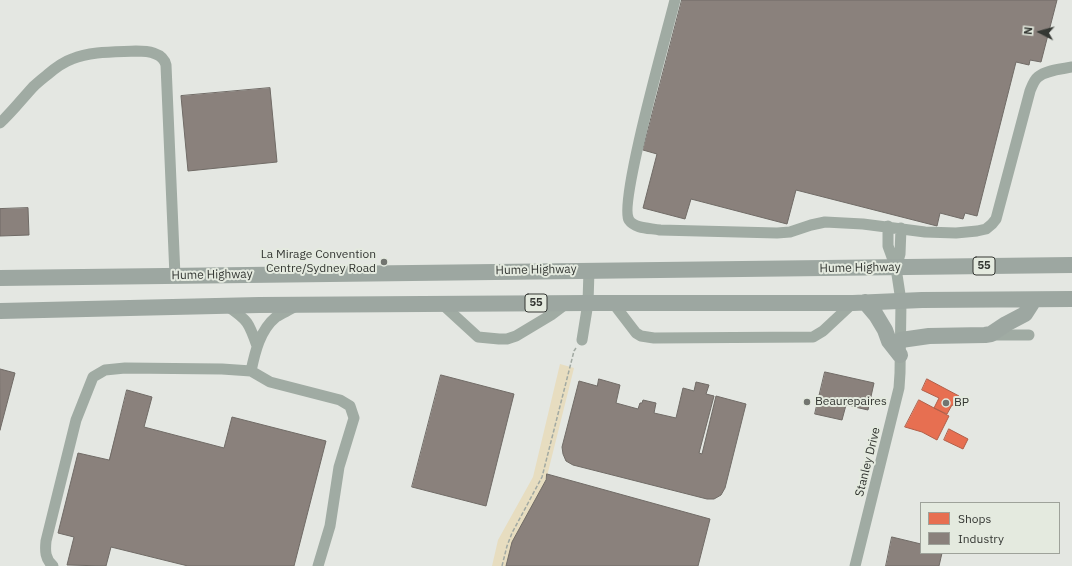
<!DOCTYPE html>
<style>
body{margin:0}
#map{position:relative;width:1072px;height:566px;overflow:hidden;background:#e4e7e2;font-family:"IBM Plex Sans",sans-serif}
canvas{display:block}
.legend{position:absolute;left:920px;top:502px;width:140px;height:52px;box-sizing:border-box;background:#e4eadf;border:1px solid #9ea29a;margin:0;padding:5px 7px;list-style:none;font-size:12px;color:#343733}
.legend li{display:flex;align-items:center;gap:8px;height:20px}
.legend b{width:20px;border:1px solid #9ea29a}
.north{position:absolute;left:1020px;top:12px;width:40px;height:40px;-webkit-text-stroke:3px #e4eadf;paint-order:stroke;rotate:276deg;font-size:11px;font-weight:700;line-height:16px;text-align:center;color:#343733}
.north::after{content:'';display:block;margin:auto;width:14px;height:18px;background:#343733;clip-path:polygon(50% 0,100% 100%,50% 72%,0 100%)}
</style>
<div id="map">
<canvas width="1072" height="566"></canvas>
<ul class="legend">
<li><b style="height:11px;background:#e76f51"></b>Shops</li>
<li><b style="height:11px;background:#8a817c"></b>Industry</li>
</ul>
<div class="north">N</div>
</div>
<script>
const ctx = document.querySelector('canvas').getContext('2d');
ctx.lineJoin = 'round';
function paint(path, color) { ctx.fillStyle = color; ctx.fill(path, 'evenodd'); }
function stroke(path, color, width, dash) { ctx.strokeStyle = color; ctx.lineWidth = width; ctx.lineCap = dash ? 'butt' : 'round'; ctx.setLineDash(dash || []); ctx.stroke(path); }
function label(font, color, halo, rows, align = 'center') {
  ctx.font = font + ' "IBM Plex Sans",sans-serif'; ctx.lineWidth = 4; ctx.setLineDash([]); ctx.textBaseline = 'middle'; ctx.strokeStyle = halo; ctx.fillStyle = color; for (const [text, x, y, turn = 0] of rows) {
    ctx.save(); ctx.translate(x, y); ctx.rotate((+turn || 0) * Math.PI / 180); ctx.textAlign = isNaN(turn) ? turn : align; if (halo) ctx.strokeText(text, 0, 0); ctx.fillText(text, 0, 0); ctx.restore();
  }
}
const green = new Path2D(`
 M 560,364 L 574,368 L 546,480 L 506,566 L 492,566 L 498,540 L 533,477 Z`);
const shops = new Path2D(`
 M 927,379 L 959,396 L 955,406 L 952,405 L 947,414 L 934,408 L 939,398 L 922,390 Z
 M 919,400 L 949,416 L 937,440 L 922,432 L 905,427 Z
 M 949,429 L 968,439 L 963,449 L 944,440 Z`);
const industry = new Path2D(`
 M 682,0 L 1057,0 L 1041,62 L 1030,60 L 1029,65 L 1016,62 L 977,216 L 965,213 L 963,219 L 940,213 L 937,226 L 796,190 L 787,224 L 691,199 L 685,219 L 643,208 L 657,154 L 643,150 Z
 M 270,88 L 277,162 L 188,171 L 181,96 Z
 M 28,208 L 29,235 L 0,236 L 0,209 Z
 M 0,369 L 15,373 L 0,430 Z
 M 825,372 L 874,383 L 868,410 L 846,405 L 842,420 L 815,414 Z
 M 441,375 L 514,394 L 486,506 L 412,487 Z
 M 599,379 L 620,385 L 616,403 L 638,409 L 640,403 L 642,403 L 643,400 L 656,403 L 654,413 L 676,418 L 683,388 L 694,391 L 696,382 L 709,385 L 706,394 L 714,396 L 699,453 L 702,454 L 716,396 L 746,404 L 725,488 L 721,495 L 714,499 L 707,499 L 573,465 L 566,461 L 563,454 L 562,447 L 579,381 L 597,386 Z
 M 127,390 L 152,397 L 144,427 L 224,448 L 232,417 L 326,441 L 294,566 L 188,566 L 111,547 L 106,566 L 67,565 L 74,537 L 58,533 L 78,453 L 109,460 Z
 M 547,474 L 710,519 L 698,566 L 506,566 L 512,542 L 546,480 Z
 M 892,537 L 921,544 L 921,553 L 942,553 L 939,566 L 886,566 Z`);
const path = new Path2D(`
 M 502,566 L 507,546 L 512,533 L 542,477 L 574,351 L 576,348`);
const minor = new Path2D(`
 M 675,0 C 668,29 618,204 629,220 C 635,229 650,228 660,230 L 777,233 L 790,232 L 811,225 L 825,222 L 863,224 L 925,232 L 956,233 L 977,231 L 986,229 L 992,224 L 996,219 L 1030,91 C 1032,86 1034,80 1038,77 C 1046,70 1062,69 1072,67
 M 0,123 C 12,112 22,99 33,87 C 37,83 42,79 47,75 C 54,69 63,62 72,59 C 91,51 115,52 136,51 C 147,51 163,52 166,65 L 175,276
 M 896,268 L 900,254 L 901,228
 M 613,303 L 636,333 L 641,336 L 654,338 L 813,337 L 823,331 L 853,303
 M 442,304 L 478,337 L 499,339 L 507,339 L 516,336 L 551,315 L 567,303
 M 227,306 C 248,320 249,323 257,346
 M 990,335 L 1029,335
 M 582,340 L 588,303 L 589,270
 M 251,371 C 255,352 260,330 276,317 C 282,313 290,310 296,306
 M 53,566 C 45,559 45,551 46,541 L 76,420 L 93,377 L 105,370 L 125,368 L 222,369 L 251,371 L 270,382 L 340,400 L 350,406 L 354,418 L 339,467 L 330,526 L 318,566
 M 855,566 L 899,388 L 900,373 L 901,301 L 896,268 L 888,246 L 888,226`);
const highway = new Path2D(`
 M 0,278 L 1072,265
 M 865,302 L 876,315 L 885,330 L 889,341 L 900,355
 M 0,311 L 259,305 L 588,303 L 853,303 L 922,300 L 1072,299
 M 901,340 L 929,336 L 985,335 L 991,334 L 1006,324 L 1025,314 L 1034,300`);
const markers = [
 [384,262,4,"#727570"],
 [807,402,4,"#727570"],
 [946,403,4,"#727570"]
];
const shields = [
 [984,266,22],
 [536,303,22]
];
const shieldNames = [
 ["55",984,266],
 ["55",536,303]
];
const poiNames = [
 ["La Mirage Convention",376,255,"right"],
 ["Centre/Sydney Road",376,269,"right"],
 ["Beaurepaires",815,402],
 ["BP",954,403]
];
const streetNames = [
 ["Hume Highway",860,268,-1],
 ["Hume Highway",536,270,-1],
 ["Hume Highway",212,275,-1],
 ["Stanley Drive",868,462,-76]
];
paint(green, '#e7ddc0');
paint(shops, '#e76f51');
stroke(shops, '#b15e48', 1);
paint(industry, '#8a817c');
stroke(industry, '#706b66', 1);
stroke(path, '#a1a9a2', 1.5, [4, 2]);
stroke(minor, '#a0aba3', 11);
stroke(highway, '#9da7a1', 16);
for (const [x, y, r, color] of markers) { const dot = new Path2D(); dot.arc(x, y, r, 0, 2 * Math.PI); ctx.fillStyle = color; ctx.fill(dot); stroke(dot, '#e4eadf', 1.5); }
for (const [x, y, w] of shields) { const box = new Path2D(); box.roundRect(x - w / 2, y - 9, w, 18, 3); ctx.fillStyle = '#e4eadf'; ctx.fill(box); stroke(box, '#343733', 1); }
label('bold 11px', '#343733', null, shieldNames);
label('12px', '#343733', '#e4eadf', poiNames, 'left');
label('12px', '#343733', '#e4eadf', streetNames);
</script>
